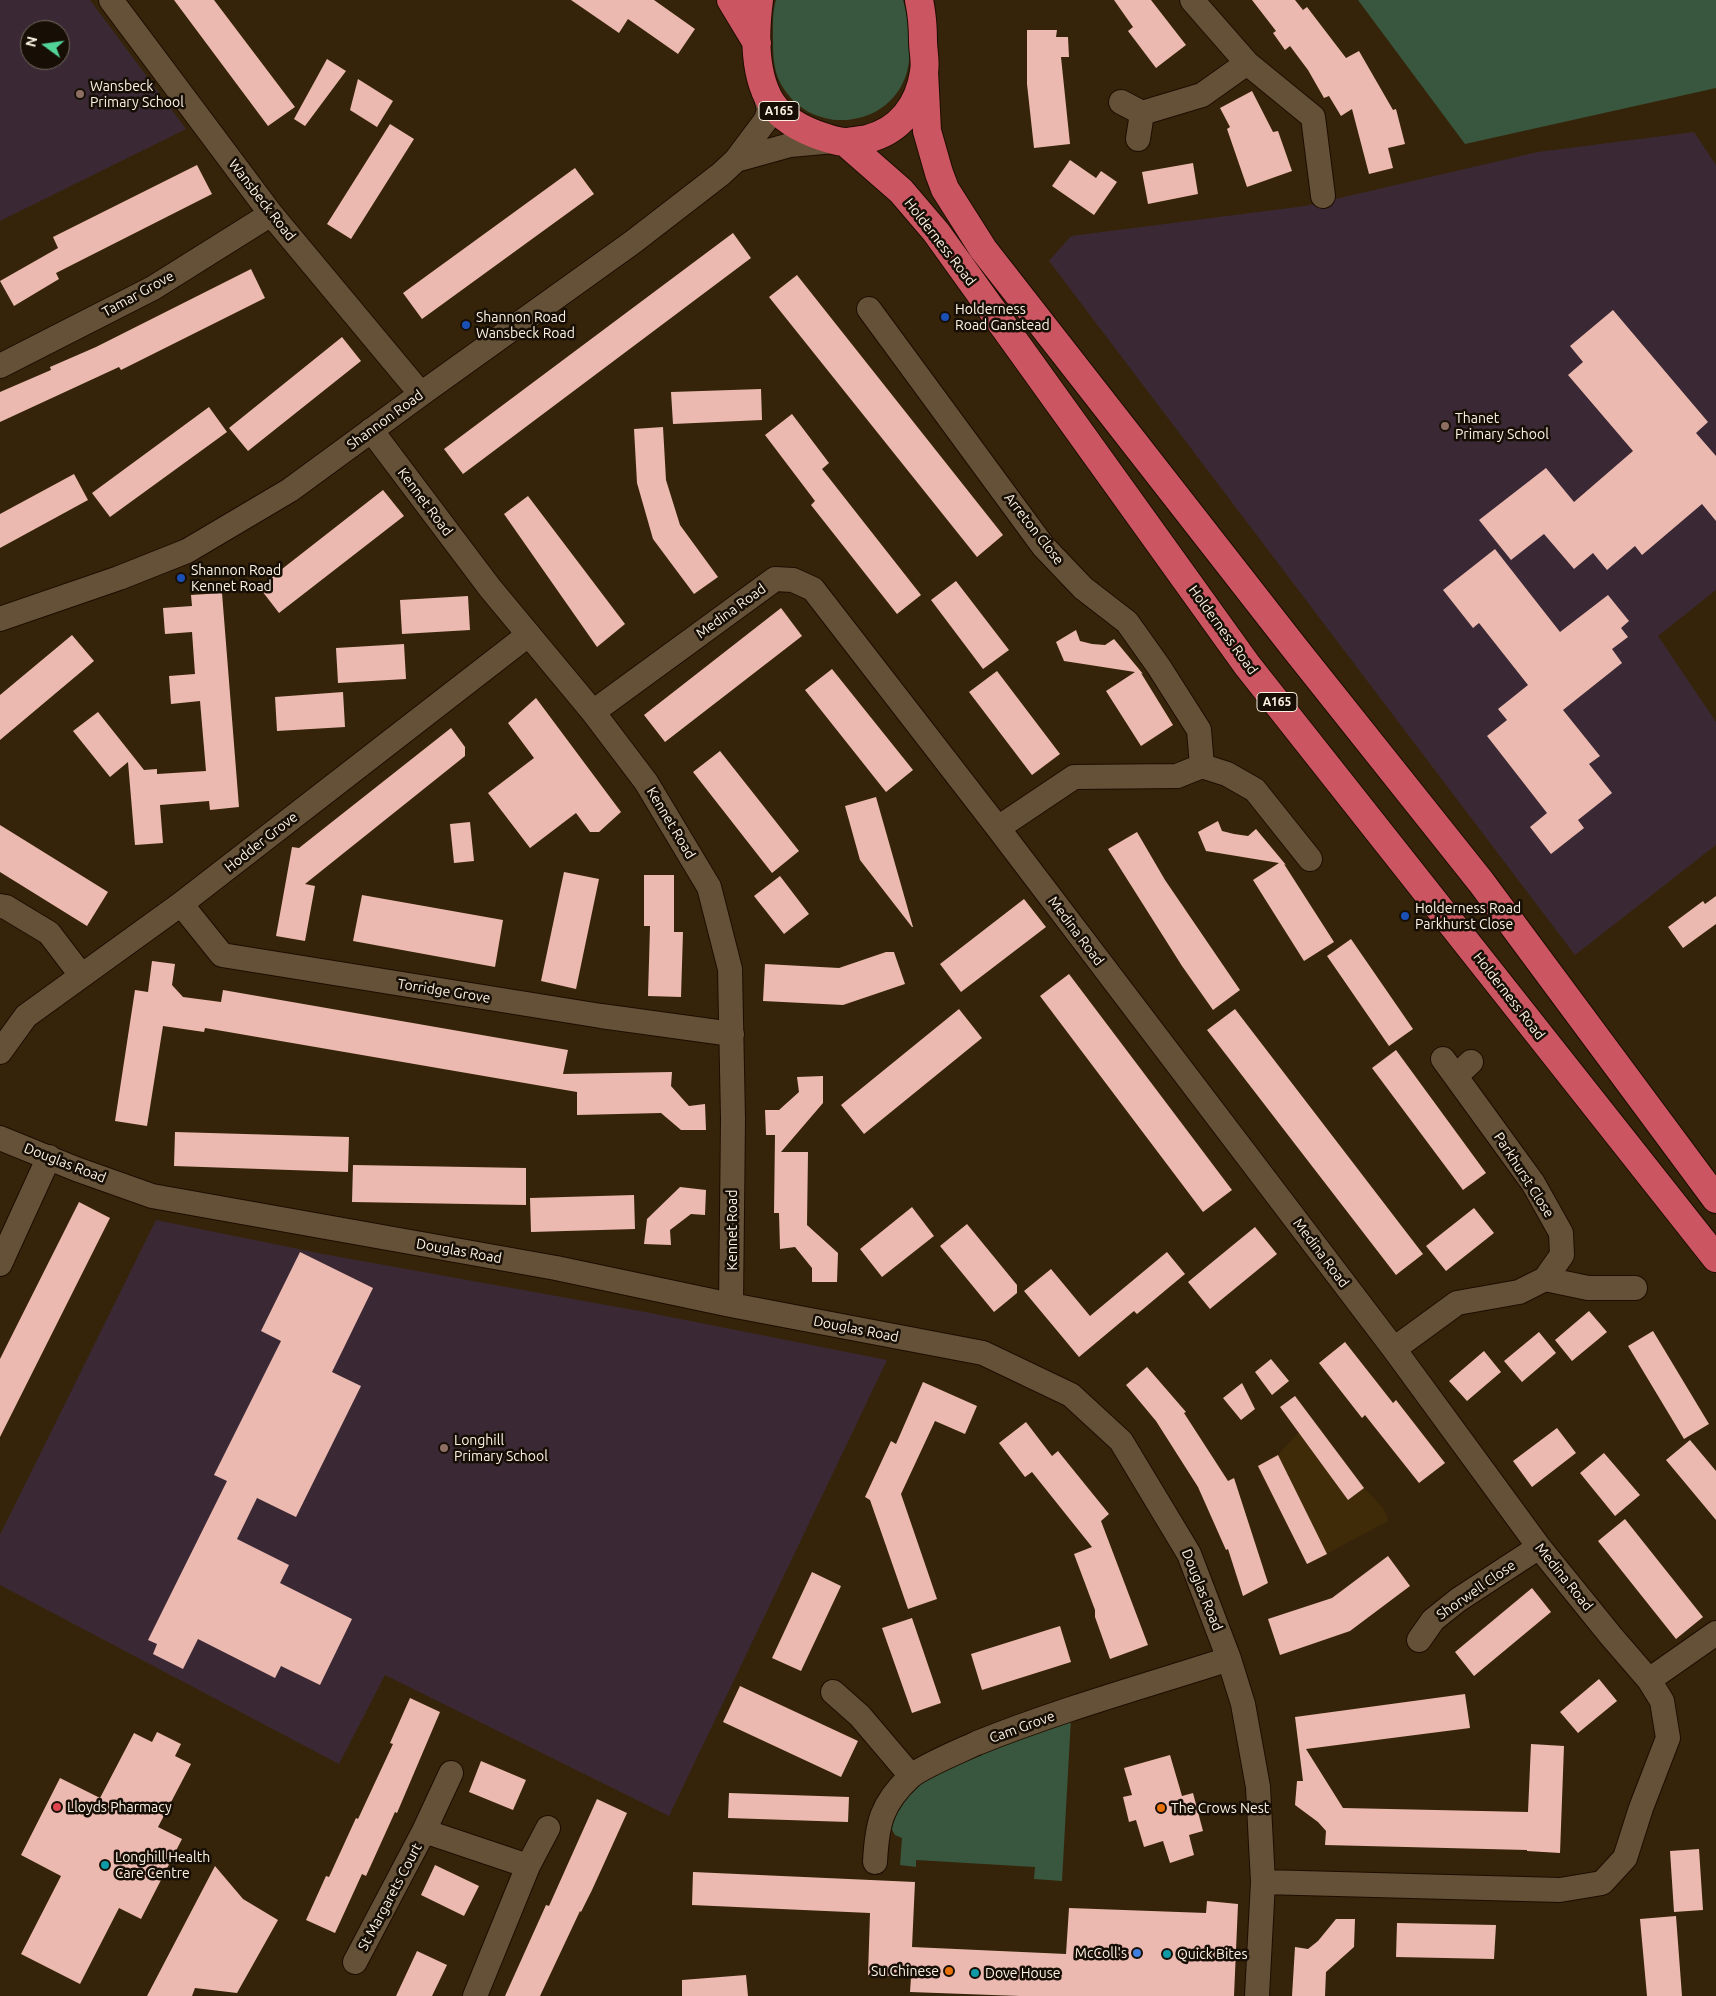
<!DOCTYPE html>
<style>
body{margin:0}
#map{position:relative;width:1716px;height:1996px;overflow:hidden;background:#36240a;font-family:Ubuntu,sans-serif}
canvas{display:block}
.north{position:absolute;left:20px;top:20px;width:50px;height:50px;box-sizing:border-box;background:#170f05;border:1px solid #736a5e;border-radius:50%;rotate:284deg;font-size:14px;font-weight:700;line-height:20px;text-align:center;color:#fdf2e3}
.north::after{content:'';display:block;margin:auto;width:18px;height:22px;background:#52d397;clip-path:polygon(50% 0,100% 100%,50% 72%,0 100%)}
</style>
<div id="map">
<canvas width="1716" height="1996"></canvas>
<div class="north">N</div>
</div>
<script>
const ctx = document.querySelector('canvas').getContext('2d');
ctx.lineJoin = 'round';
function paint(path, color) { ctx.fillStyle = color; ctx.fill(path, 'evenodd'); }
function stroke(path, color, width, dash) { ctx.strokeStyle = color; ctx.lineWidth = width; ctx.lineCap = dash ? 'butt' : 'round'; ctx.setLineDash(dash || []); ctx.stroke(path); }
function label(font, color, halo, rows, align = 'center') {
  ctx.font = font + ' Ubuntu,sans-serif'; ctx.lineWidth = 5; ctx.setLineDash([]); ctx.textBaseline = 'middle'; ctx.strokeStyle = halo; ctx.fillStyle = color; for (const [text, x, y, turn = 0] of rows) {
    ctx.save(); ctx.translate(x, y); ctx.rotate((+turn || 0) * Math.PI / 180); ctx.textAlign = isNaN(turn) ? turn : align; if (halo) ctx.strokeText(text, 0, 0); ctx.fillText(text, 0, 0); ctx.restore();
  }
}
const built = new Path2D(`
 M 1314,1422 L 1364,1488 L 1384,1509 L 1388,1521 L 1307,1564 L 1257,1466 L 1277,1456 L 1298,1433 Z`);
const education = new Path2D(`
 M 0,0 L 90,0 L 186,129 L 0,221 ZM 30,30 L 60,30 L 60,60 L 30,60 Z
 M 1694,132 L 1716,165 L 1716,590 L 1658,636 L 1716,722 L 1716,845 L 1575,955 L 1049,261 L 1071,236 L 1305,206 L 1538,152 Z
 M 156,1220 L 323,1254 L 645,1312 L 887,1360 L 669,1816 L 385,1675 L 339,1764 L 0,1585 L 0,1535 Z`);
const green = new Path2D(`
 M 776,0 L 903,0 C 909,21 913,50 907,72 C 891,128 815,137 784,89 C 774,75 773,58 773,42 C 773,28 772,13 776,0 Z
 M 1358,0 L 1716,0 L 1716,88 L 1465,144 Z
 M 1071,1718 L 1062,1881 L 1034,1879 L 1035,1867 L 916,1860 L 916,1867 L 900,1865 L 902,1838 L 895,1835 L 891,1828 L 896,1806 L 921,1778 L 951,1761 Z`);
const building = new Path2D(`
 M 174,0 L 214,0 L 295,107 L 268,126 Z
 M 571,0 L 654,0 L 695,29 L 678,54 L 628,19 L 619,33 Z
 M 1114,0 L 1151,0 L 1186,45 L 1156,68 L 1128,31 L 1133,27 Z
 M 1252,0 L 1295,0 L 1303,10 L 1307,7 L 1346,58 L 1359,51 L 1393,110 L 1396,109 L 1405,144 L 1388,148 L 1393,168 L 1369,174 L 1352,109 L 1341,116 L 1329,96 L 1324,98 L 1308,70 L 1290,46 L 1285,50 L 1273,33 L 1276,31 Z
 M 1027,30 L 1057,30 L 1056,37 L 1068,37 L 1069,57 L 1061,57 L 1070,144 L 1034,148 L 1027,84 Z
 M 327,59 L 346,71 L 305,126 L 294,119 Z
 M 358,79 L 393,101 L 377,127 L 350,110 Z
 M 1252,91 L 1273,132 L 1278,131 L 1292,171 L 1247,187 L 1227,129 L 1230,127 L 1220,108 Z
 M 390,124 L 414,139 L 351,239 L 327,224 Z
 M 1070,160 L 1096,178 L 1101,171 L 1117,182 L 1094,215 L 1052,186 Z
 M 1193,163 L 1198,194 L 1148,204 L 1142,172 Z
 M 197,165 L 212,194 L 56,273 L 59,279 L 14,306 L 0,281 L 58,248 L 53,237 Z
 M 575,168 L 594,194 L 422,319 L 403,293 Z
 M 733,233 L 751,258 L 463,474 L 444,449 Z
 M 251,269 L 265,298 L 121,370 L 119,367 L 0,422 L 0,392 L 51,370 L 50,367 L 96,347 Z
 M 797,275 L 1003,535 L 977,557 L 769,297 Z
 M 1613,310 L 1708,422 L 1696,433 L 1716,456 L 1716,521 L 1702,504 L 1642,555 L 1635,546 L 1607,570 L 1593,553 L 1574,569 L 1544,534 L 1511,560 L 1479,520 L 1546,468 L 1574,502 L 1633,451 L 1568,375 L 1583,362 L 1570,346 Z
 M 342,337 L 361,361 L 248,451 L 229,428 Z
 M 761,389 L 762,420 L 673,424 L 671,392 Z
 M 209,407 L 227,432 L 110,517 L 92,493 Z
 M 792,414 L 829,463 L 822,469 L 921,595 L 897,614 L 811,505 L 815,501 L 765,435 Z
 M 663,427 L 666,480 L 680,525 L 718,577 L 694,594 L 653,539 L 637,483 L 634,429 Z
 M 74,474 L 88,500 L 0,548 L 0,514 Z
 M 383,490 L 404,516 L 279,613 L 259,587 Z
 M 528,496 L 625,624 L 597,647 L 504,514 Z
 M 1495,549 L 1560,632 L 1608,595 L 1629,621 L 1621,628 L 1628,637 L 1612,649 L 1622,663 L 1563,710 L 1600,756 L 1589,764 L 1612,793 L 1578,820 L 1584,828 L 1551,854 L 1530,827 L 1547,813 L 1487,736 L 1507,720 L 1498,709 L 1528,685 L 1479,623 L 1473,628 L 1443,590 Z
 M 956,581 L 1009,650 L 983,669 L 931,600 Z
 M 222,593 L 239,807 L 210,810 L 209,801 L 160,805 L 163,843 L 135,845 L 128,762 L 110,777 L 73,731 L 98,712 L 144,770 L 157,769 L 157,774 L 206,771 L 200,701 L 171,704 L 169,676 L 195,674 L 192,632 L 165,634 L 163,608 L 192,606 L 191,595 Z
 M 468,596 L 470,630 L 402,634 L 400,600 Z
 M 781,608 L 802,636 L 665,742 L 644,715 Z
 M 1076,630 L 1080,641 L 1092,644 L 1105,645 L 1114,639 L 1143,674 L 1141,673 L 1173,725 L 1141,746 L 1106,691 L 1135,672 L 1064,661 L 1056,642 Z
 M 72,635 L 94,661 L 0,740 L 0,695 Z
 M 404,644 L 406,679 L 338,683 L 336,648 Z
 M 832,669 L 913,770 L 886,792 L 805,690 Z
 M 997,671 L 1060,754 L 1032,775 L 969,692 Z
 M 343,692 L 345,727 L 277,731 L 275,697 Z
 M 536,698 L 621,812 L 599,832 L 590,832 L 576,813 L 530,848 L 488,793 L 534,758 L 508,723 Z
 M 451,728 L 465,747 L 465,756 L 305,884 L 315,886 L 305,941 L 276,936 L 292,847 L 299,848 Z
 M 720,751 L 799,851 L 772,873 L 693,772 Z
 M 876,797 L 913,927 L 912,927 L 860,860 L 845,806 Z
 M 1218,821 L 1222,831 L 1234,834 L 1248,836 L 1256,829 L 1286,865 L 1284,864 L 1334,942 L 1304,961 L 1253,880 L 1279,863 L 1206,851 L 1198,832 Z
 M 470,822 L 474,861 L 454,863 L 450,824 Z
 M 0,825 L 108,892 L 87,926 L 0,872 Z
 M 1137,832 L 1165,880 L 1240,990 L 1213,1010 L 1182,966 L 1108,849 Z
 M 564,872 L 599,879 L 576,989 L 541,981 Z
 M 644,875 L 674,875 L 674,932 L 683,932 L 681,997 L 648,996 L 650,926 L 644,926 Z
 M 780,876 L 809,914 L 784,934 L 754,896 Z
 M 362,895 L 503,920 L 495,967 L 353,941 Z
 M 1716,896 L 1716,924 L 1683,948 L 1668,927 L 1703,901 L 1705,904 Z
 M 1024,899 L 1046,927 L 961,992 L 940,964 Z
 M 1351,939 L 1413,1029 L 1389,1046 L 1327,956 Z
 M 886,952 L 894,952 L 905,984 L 843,1005 L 763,1001 L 765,964 L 839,968 Z
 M 152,961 L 175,964 L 172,985 L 183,997 L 221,1002 L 223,990 L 568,1050 L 563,1074 L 672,1072 L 671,1086 L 689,1106 L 705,1104 L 706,1130 L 681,1130 L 661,1113 L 577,1115 L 577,1092 L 205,1028 L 204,1032 L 163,1026 L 147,1126 L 115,1121 L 135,990 L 148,992 Z
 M 1069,974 L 1232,1190 L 1203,1212 L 1040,996 Z
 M 959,1009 L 982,1038 L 864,1134 L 841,1105 Z
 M 1235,1009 L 1423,1254 L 1396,1275 L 1207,1030 Z
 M 1396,1050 L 1486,1173 L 1463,1190 L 1372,1068 Z
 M 823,1076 L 823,1103 L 781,1152 L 808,1152 L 807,1225 L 838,1253 L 837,1282 L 812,1282 L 812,1268 L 795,1247 L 780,1249 L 779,1213 L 774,1213 L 775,1135 L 766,1135 L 765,1110 L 779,1110 L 799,1092 L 797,1077 Z
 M 175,1132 L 349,1137 L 348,1172 L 174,1166 Z
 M 353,1165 L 526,1168 L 526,1205 L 352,1202 Z
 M 680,1187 L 706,1190 L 705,1215 L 691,1214 L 670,1230 L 671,1245 L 644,1244 L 647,1219 Z
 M 634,1195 L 635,1229 L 531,1232 L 530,1198 Z
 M 79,1202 L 110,1218 L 0,1437 L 0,1359 Z
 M 912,1207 L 934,1236 L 882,1277 L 860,1249 Z
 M 1474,1208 L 1494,1233 L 1446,1271 L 1426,1246 Z
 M 967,1224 L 1017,1285 L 1017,1293 L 994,1312 L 940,1246 Z
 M 1255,1227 L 1277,1254 L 1210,1309 L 1188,1282 Z
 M 300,1252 L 373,1288 L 332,1372 L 361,1386 L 296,1517 L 257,1498 L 237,1539 L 289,1565 L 280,1583 L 352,1619 L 320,1685 L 281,1666 L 275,1678 L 198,1639 L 183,1669 L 153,1654 L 157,1644 L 148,1640 L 227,1481 L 214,1475 L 281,1341 L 261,1331 Z
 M 1167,1252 L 1185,1274 L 1137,1314 L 1134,1311 L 1079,1357 L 1024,1291 L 1051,1269 L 1090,1316 Z
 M 1589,1311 L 1607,1332 L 1572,1361 L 1555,1340 Z
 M 1653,1331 L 1709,1424 L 1684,1439 L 1628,1346 Z
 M 1539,1332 L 1556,1353 L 1522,1382 L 1504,1361 Z
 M 1345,1342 L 1393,1403 L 1396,1400 L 1445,1463 L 1419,1483 L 1365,1415 L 1362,1418 L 1319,1363 Z
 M 1484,1351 L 1501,1372 L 1467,1401 L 1449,1381 Z
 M 1271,1359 L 1289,1381 L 1272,1395 L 1255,1372 Z
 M 1147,1367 L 1186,1412 L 1184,1413 L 1228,1481 L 1234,1478 L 1268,1583 L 1243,1596 L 1228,1549 L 1226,1550 L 1198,1487 L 1156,1421 L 1126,1385 Z
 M 923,1382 L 977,1406 L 965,1434 L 935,1421 L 901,1494 L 937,1599 L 908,1609 L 870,1500 L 865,1497 L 891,1441 L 896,1444 Z
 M 1242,1383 L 1255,1409 L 1241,1420 L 1223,1398 Z
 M 1295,1396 L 1364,1488 L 1348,1500 L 1280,1407 Z
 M 1026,1422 L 1052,1456 L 1058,1451 L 1109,1514 L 1101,1521 L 1148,1645 L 1110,1659 L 1095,1617 L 1095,1610 L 1074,1554 L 1092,1547 L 1032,1472 L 1025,1477 L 999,1443 Z
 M 1557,1428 L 1576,1453 L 1532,1487 L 1513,1461 Z
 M 1690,1440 L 1716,1471 L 1716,1520 L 1666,1460 Z
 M 1604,1453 L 1640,1495 L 1615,1516 L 1580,1473 Z
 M 1278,1455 L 1327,1554 L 1307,1564 L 1258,1466 Z
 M 1625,1519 L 1703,1617 L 1676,1639 L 1598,1541 Z
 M 1388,1556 L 1410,1586 L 1350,1631 L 1280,1655 L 1268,1619 L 1332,1598 Z
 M 812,1572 L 841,1586 L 801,1671 L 772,1658 Z
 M 1532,1588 L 1551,1612 L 1474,1676 L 1455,1652 Z
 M 912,1618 L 941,1703 L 912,1713 L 882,1628 Z
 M 1060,1626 L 1071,1662 L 982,1690 L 971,1654 Z
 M 1599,1679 L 1617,1701 L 1578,1733 L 1560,1712 Z
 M 740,1686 L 858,1741 L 841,1777 L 723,1722 Z
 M 1465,1694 L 1470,1728 L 1306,1749 L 1343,1808 L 1528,1812 L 1531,1744 L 1564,1746 L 1560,1853 L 1527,1851 L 1527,1850 L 1325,1845 L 1326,1831 L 1318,1822 L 1295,1805 L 1297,1781 L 1303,1781 L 1295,1717 Z
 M 410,1698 L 440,1712 L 397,1813 L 395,1812 L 366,1876 L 362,1874 L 335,1933 L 306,1920 L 326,1876 L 329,1877 L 356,1818 L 358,1819 L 393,1744 L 390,1743 Z
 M 157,1732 L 181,1744 L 175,1756 L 191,1764 L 158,1827 L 182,1839 L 141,1919 L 119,1908 L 80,1984 L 21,1954 L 61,1876 L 21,1855 L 60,1778 L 100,1798 L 134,1733 L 152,1742 Z
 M 1170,1755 L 1182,1796 L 1193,1793 L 1203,1831 L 1189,1835 L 1194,1855 L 1170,1863 L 1163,1841 L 1144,1847 L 1136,1820 L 1129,1822 L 1123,1797 L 1132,1795 L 1124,1768 Z
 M 481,1761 L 526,1780 L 513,1810 L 469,1792 Z
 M 729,1793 L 849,1797 L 848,1822 L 728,1818 Z
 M 597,1799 L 627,1813 L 592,1890 L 581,1912 L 580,1911 L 540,1996 L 505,1996 L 546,1905 L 549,1906 Z
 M 1699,1849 L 1703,1910 L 1674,1912 L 1670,1851 Z
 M 435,1865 L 479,1886 L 464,1916 L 421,1895 Z
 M 215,1866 L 243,1899 L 278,1920 L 237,1993 L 195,1988 L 192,1996 L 147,1996 Z
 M 693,1872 L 915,1882 L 912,1947 L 1066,1954 L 1069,1908 L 1206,1913 L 1207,1901 L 1238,1904 L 1234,1996 L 1020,1996 L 910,1992 L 911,1977 L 868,1975 L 870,1913 L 692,1905 Z
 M 1676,1916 L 1682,1996 L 1647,1996 L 1640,1919 Z
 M 1336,1919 L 1355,1919 L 1354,1947 L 1326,1972 L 1325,1996 L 1292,1996 L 1295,1947 L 1308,1949 L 1318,1941 Z
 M 1397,1923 L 1496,1925 L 1494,1959 L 1396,1957 Z
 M 417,1951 L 447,1965 L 432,1996 L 396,1996 Z
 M 746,1975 L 748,1996 L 682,1996 L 682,1980 Z`);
const street = new Path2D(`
 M 111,0 L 271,214 L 421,394
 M 1192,0 L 1247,63 L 1313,117 L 1323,196
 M 1121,102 L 1142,113 L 1138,139
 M 1142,113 L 1202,95 L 1247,63
 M 736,160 L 790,145 L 834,141
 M 869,309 L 1043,546 L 1083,588 L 1127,622 L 1159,667 L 1199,730 L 1202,766
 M 0,366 L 153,288 L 271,214
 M 371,430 L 490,588 L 593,712 L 646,782 L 709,887 L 730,969 L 733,1119 L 731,1305
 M 0,619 L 119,578 L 187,551 L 290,490 L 421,394 L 633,242 L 721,174 L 736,160 L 766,120 L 769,110 L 764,88
 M 593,712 L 775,579 L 793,580 L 813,589 L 998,828 L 1394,1349 L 1539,1547 L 1611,1636 L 1649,1680 L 1662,1701 L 1668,1738 L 1641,1808 L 1625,1858 L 1602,1883 L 1560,1890 L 1263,1882
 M 998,828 L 1074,777 L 1177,776 L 1202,766 L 1227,774 L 1255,790 L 1310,859
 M 181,904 L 222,955 L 601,1016 L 732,1034
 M 0,906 L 6,907 L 49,933 L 81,975
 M 0,1052 L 26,1016 L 181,904 L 528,635
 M 1456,1076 L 1471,1062
 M 0,1138 L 76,1169 L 152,1196 L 556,1268 L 731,1305 L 983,1353 L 1071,1395 L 1121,1441 L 1189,1554 L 1229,1659 L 1243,1704 L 1258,1787 L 1263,1882 L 1257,1996
 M 0,1264 L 49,1157
 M 1545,1279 L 1588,1288 L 1635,1288
 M 1394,1349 L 1457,1303 L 1519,1292 L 1545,1279 L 1562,1255 L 1561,1233 L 1533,1183 L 1443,1059
 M 1419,1640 L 1433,1620 L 1458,1600 L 1539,1547
 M 1649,1680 L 1716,1633
 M 833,1692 L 860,1716 L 911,1776
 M 424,1831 L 528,1866
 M 875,1862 C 877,1824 881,1804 910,1777 C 921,1767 962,1750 977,1743 C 1059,1710 1145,1686 1229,1659
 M 355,1962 L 424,1831 L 451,1773
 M 475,1996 L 528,1866 L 548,1828`);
const highway = new Path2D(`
 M 731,0 L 757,43
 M 759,0 C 755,30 754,69 768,97 C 777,115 797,127 815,134 C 824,137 834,141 844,142 C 851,142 860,140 867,139 C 900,131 919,105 924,72 C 926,62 923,51 923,41 C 923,27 922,14 919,0
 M 924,71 L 927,131 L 939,173 L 945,189 L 983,249 L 1293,646 L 1481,882 L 1716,1199
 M 845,142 L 901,191 L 936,232 L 1247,665 L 1716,1258`);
const markers = [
 [80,94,5,"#8d6e63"],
 [945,317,5,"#1a4fb4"],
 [466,325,5,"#1a4fb4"],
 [1445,426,5,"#8d6e63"],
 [181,578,5,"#1a4fb4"],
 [1405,916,5,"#1a4fb4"],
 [444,1448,5,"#8d6e63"],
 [57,1807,5,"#e0444e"],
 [1161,1808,5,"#e8710a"],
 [105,1865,5,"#0f9aa8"],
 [1137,1953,5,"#3f7fe0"],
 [1167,1954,5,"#0f9aa8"],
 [949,1971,5,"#e8710a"],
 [975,1973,5,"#0f9aa8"]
];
const shields = [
 [779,111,40],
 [1277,702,40]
];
const shieldNames = [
 ["A165",779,111],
 ["A165",1277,702]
];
const poiNames = [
 ["Wansbeck",90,86],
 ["Primary School",90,102],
 ["Holderness",955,309],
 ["Road Ganstead",955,325],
 ["Shannon Road",476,317],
 ["Wansbeck Road",476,333],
 ["Thanet",1455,418],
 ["Primary School",1455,434],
 ["Shannon Road",191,570],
 ["Kennet Road",191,586],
 ["Holderness Road",1415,908],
 ["Parkhurst Close",1415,924],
 ["Longhill",454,1440],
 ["Primary School",454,1456],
 ["Lloyds Pharmacy",67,1807],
 ["The Crows Nest",1171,1808],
 ["Longhill Health",115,1857],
 ["Care Centre",115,1873],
 ["McColl's",1127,1953,"right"],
 ["Quick Bites",1177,1954],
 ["Su Chinese",939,1971,"right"],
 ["Dove House",985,1973]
];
const streetNames = [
 ["Wansbeck Road",262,200,52],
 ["Holderness Road",940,242,52],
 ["Tamar Grove",138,294,-29],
 ["Shannon Road",385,420,-36],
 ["Kennet Road",425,502,53],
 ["Arreton Close",1034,529,52],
 ["Medina Road",731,611,-36],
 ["Holderness Road",1223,630,54],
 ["Kennet Road",671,823,59],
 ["Hodder Grove",261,842,-38],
 ["Medina Road",1076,931,53],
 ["Torridge Grove",444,991,9],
 ["Holderness Road",1509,996,52],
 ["Douglas Road",65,1163,21],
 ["Parkhurst Close",1524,1175,57],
 ["Kennet Road",732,1230,-90],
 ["Douglas Road",459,1251,10],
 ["Medina Road",1321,1253,53],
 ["Douglas Road",856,1329,11],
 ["Medina Road",1564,1577,51],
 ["Douglas Road",1202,1590,68],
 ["Shorwell Close",1476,1590,-35],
 ["Cam Grove",1022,1727,-20],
 ["St Margarets Court",390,1897,-62]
];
paint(built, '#402b09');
paint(education, '#3a2934');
paint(green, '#38573e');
paint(building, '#ebb9af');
stroke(street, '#1d0d00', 26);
stroke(highway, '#1d0d00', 30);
stroke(street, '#655137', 24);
stroke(highway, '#cb5561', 28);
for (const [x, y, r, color] of markers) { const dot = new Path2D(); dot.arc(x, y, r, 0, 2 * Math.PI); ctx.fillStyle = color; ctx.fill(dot); stroke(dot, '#170f05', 2); }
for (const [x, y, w] of shields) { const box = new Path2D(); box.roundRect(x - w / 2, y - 9.5, w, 19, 4); ctx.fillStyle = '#170f05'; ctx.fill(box); stroke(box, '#fdf2e3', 1); }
label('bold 12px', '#fdf2e3', null, shieldNames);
label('14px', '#fdf2e3', '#170f05', poiNames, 'left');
label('14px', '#fdf2e3', '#170f05', streetNames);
</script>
